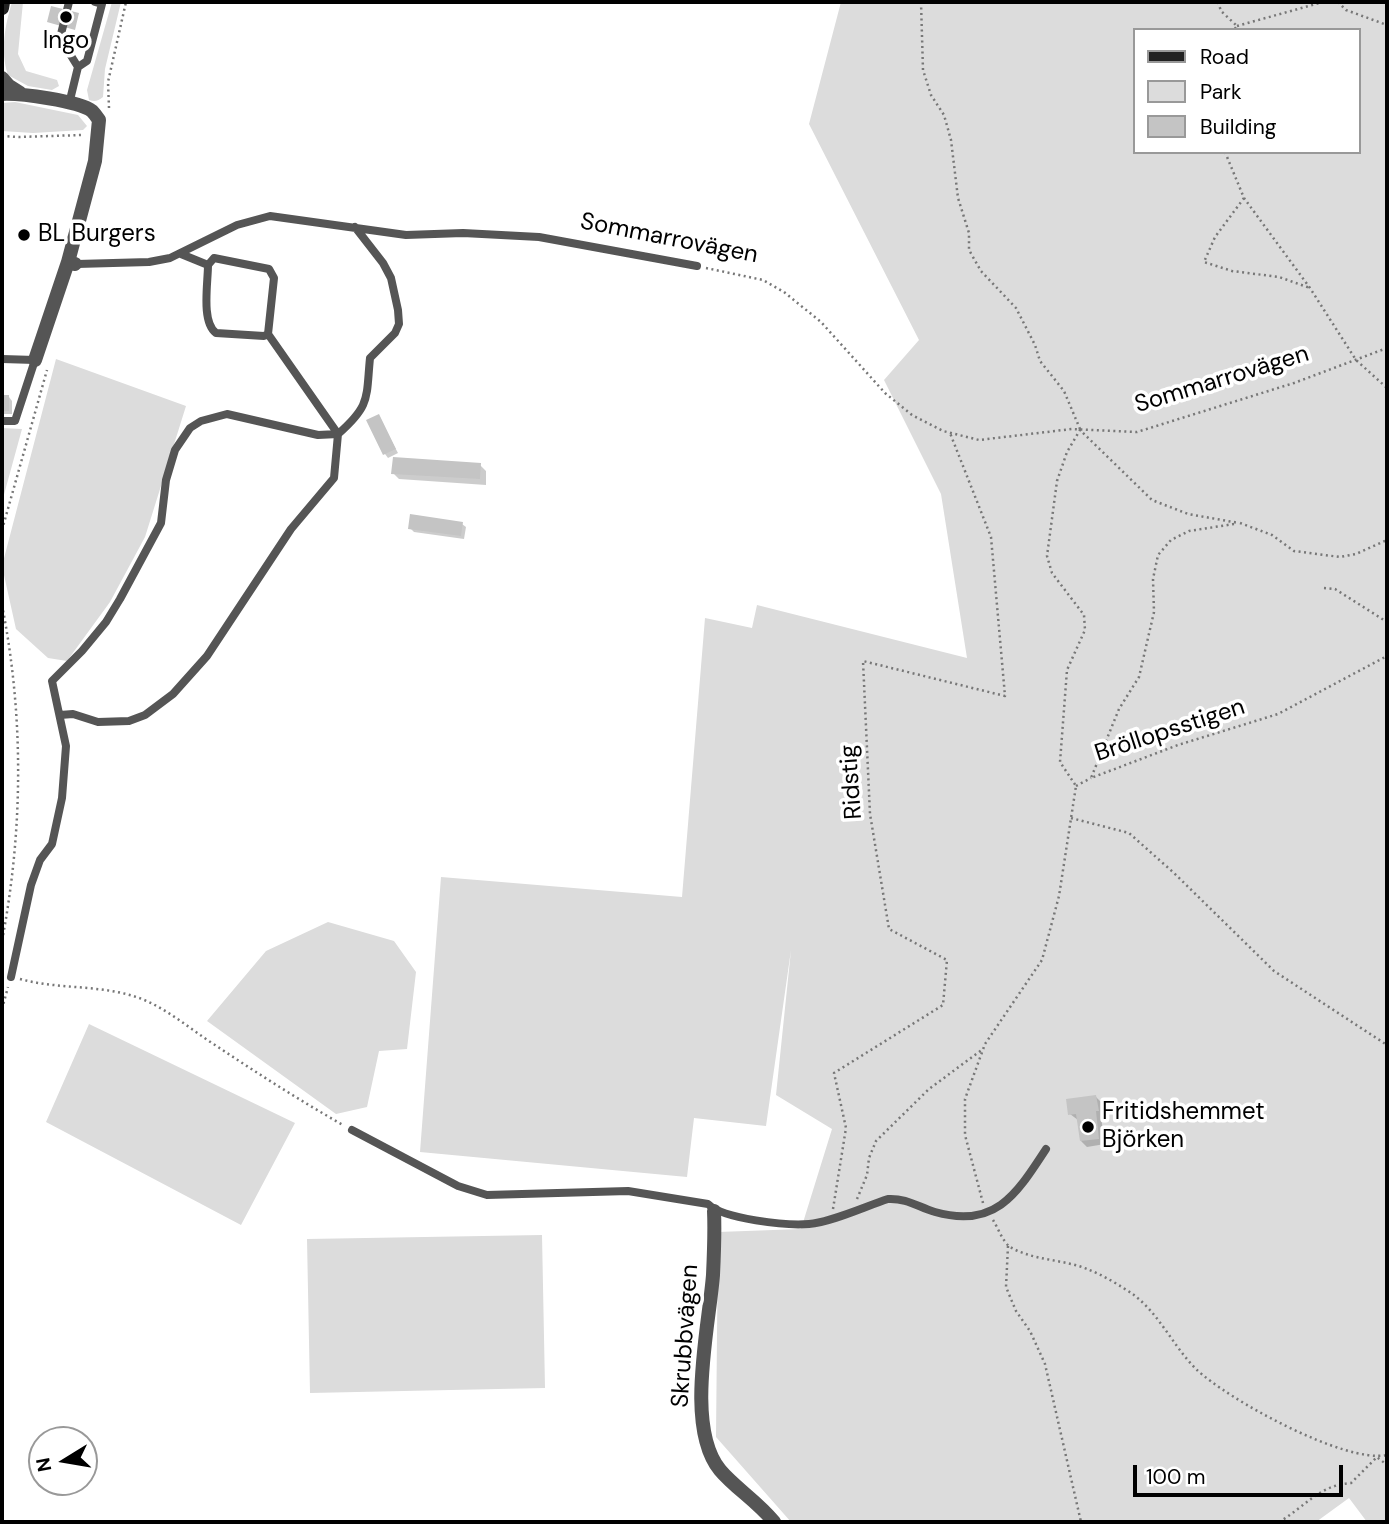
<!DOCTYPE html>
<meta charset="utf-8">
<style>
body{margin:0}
#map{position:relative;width:1389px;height:1524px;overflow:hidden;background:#fff;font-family:"DM Sans",sans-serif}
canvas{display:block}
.frame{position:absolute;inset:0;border:4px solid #000;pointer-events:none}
.legend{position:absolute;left:1133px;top:28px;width:228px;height:126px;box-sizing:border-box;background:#fff;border:2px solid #999;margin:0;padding:9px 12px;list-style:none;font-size:21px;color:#000}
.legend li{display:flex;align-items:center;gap:14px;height:35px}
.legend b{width:35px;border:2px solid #999}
.north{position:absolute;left:28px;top:1426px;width:70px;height:70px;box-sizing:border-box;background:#fff;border:2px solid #999;border-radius:50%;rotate:259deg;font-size:19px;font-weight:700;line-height:28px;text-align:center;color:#000}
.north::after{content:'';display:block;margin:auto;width:24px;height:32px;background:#000;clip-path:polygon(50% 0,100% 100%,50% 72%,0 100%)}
.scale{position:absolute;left:1133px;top:1465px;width:210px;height:32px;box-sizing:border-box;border:4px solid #000;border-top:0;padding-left:9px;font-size:21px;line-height:24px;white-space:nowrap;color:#000;-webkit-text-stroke:5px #fff;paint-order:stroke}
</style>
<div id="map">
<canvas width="1389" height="1524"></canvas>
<div class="frame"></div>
<ul class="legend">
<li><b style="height:9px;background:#222"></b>Road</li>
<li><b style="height:19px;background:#dcdcdc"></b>Park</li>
<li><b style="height:19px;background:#c4c4c4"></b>Building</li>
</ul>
<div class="north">N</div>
<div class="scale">100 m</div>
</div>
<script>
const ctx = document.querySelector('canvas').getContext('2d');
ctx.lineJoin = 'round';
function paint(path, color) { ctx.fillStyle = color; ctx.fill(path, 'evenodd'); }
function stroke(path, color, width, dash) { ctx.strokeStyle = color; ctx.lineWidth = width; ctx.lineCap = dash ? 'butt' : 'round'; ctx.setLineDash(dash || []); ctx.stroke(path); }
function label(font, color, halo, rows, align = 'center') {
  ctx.font = font + ' "DM Sans",sans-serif'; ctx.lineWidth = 7; ctx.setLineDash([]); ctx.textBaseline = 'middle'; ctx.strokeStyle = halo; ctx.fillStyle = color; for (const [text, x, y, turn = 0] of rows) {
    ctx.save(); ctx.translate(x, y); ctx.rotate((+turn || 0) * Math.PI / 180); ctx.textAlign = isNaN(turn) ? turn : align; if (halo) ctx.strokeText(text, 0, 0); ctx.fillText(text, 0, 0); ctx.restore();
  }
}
const green = new Path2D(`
 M 12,2 L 23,2 L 18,54 L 26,71 L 57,80 L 59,86 L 52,90 L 28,86 L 8,75 C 0,50 5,26 12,2 Z
 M 112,2 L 121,2 L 105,69 L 103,97 C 98,101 95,102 89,100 L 87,90 Z
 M 841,2 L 1387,2 L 1387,1522 L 1367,1522 L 1349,1498 L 1316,1522 L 791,1522 L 716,1437 L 718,1232 L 801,1229 L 832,1129 L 776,1095 L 791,950 L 766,1126 L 694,1118 L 687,1177 L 420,1152 L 441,877 L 682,897 L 705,618 L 752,628 L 757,605 L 967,658 L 941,494 L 884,380 L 919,340 L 809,124 ZM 1135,30 L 1359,30 L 1359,152 L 1135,152 Z
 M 15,102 L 78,115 L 87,126 L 83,130 L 33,133 L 2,131 L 2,103 Z
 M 56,359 L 186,406 L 145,537 L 110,602 L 67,661 L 48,658 L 16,629 L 2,566 Z
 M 2,428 L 22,429 L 2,502 Z
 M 328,922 L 394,941 L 416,972 L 407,1049 L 379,1051 L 367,1107 L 336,1114 L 207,1021 L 266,951 Z
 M 89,1024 L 295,1123 L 241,1225 L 46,1122 Z
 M 542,1235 L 545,1388 L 310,1393 L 307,1239 Z`);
const shadow = new Path2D(`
 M 2,397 L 9,397 L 12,401 L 12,414 L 2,414 Z
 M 378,416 L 398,453 L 388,458 L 385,454 Z
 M 480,465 L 486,471 L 486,485 L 399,479 L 393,473 Z
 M 462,524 L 466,527 L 464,539 L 414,532 L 410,528 Z
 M 1096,1097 L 1102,1103 L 1104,1117 L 1101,1117 L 1105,1144 L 1087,1147 L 1081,1141 L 1078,1120 L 1070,1114 Z`);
const building = new Path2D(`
 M 51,6 L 79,13 L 75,30 L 47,22 Z
 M 2,395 L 9,395 L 9,411 L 2,411 Z
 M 379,414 L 396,449 L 383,455 L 366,420 Z
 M 393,457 L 481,463 L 480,479 L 391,474 Z
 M 410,514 L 463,522 L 461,536 L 408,529 Z
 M 1096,1095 L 1099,1111 L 1096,1111 L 1099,1139 L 1080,1141 L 1076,1114 L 1068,1115 L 1066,1099 Z`);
const path = new Path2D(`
 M 921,2 L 923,70 L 931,95 L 944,115 L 951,140 L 958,198 L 969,233 L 969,250 L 981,271 L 1016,308 L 1035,345 L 1040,361 L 1064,391 L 1080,429
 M 1218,2 L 1221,11 L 1237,26 L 1234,30
 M 1338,2 L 1346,10 L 1387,25
 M 1237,26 L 1323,2
 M 109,108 L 108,82 L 126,2
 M 2,136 L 19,137 L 82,135
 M 1225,152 L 1244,198 L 1310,288 L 1356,360 L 1387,388
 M 1244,198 L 1215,237 L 1204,262 L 1232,271 L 1279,277 L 1310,288
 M 706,268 L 763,280 L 784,292 L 821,322 L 885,393 L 912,415 L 943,431 L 979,440 L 1072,429 L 1137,432 L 1294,383 L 1387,348
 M 1240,523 L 1272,535 L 1294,551 L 1340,557 L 1356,554 L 1387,540
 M 1234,524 L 1189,531 L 1171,540 L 1158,555 L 1153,579 L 1154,612 L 1139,677 L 1119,709 L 1091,778 L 1178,745 L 1278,714 L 1387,656
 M 2,530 L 47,370
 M 1324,588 L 1335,589 L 1387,622
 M 2,605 C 24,717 23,830 2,941
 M 1076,786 L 1091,778
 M 1071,818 L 1129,833 L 1174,873 L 1274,971 L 1387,1045
 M 20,979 C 60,990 103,984 142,999 C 169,1010 190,1029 215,1045 C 257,1073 299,1100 343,1125
 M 2,1009 L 8,987
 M 857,1199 L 867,1175 L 869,1158 L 876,1141 L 929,1089 L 983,1049
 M 983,1203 L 965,1135 L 965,1099 L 985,1044 L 1042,960 L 1059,896 L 1076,786 L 1060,762 L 1067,670 L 1085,630 L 1084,615 L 1052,573 L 1047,556 L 1057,481 L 1067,452 L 1080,430 L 1152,500 L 1188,514 L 1239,523
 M 833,1209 L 846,1128 L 834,1073 L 943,1005 L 947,960 L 889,929 L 870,814 L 863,661 L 1005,696 L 991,537 L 950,433
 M 993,1220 C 998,1228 1003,1242 1010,1247 C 1034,1261 1063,1259 1087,1269 C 1103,1275 1121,1286 1134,1295 C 1160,1315 1173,1346 1196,1369 C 1227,1399 1345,1464 1387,1455
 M 1008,1246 L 1006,1287 L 1016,1311 L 1030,1331 L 1045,1364 L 1081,1522
 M 1279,1522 C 1305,1507 1319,1485 1351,1483 L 1377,1457 L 1387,1465`);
const service = new Path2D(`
 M 69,2 L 60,38 L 78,67
 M 69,104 L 78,67 L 87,61 L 102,4 L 95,2
 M 181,254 L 208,265
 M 77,264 L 149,262 L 170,258 L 237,225 L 270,216 L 406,235 L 463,233 L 539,237 L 697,266
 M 2,359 L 35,360 L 15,421 L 2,421
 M 60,715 L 73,714 L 98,722 L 129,721 L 145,715 L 173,694 L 207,656 L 291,529 L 334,478 L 338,434 L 268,334 L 274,278 L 269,269 L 214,258 L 208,265 C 208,283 201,322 216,333 L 264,336 L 268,334
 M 11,977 L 31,885 L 40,860 L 52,844 L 62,798 L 66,746 L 52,681 L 82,651 L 106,622 L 120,599 L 161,523 L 166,480 L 175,450 L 190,428 L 201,421 L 227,414 L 318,435 L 338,434 C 371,405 366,398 370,358 L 395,333 L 399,324 L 398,310 L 391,278 L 383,263 L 355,227
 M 352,1130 L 458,1186 L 487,1195 L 628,1191 L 708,1204 C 723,1219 787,1226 809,1224 C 832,1222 866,1206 888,1199 C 907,1198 918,1207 935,1212 C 995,1229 1016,1195 1046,1149`);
const minor = new Path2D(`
 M 2,78 L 9,86 L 20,93
 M 2,94 C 20,93 79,101 92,111 C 95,114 97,117 99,120 L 95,161 L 68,262
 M 35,360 L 68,262 L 75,264
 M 714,1211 C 715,1232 714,1254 713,1275 C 709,1327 685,1427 720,1470 C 735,1488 757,1501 774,1522`);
const secondary = new Path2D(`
 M 2,8 L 3,2`);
const markers = [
 [66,17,7,"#000"],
 [24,235,7,"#000"],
 [1088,1127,7,"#000"]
];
const poiNames = [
 ["Ingo",66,42,"center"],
 ["BL Burgers",38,235],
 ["Fritidshemmet",1102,1113],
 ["Björken",1102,1141]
];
const streetNames = [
 ["Sommarrovägen",669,239,11],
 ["Sommarrovägen",1222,380,-17],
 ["Bröllopsstigen",1170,731,-18],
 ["Ridstig",852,782,-94],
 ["Skrubbvägen",686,1336,-86]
];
paint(green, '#dcdcdc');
paint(shadow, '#0003');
paint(building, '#c4c4c4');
stroke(path, '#777', 2.5, [2, 3.5]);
stroke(service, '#555', 8);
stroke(minor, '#555', 14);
stroke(secondary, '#222', 14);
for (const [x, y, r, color] of markers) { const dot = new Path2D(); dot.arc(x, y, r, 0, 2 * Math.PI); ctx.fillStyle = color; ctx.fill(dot); stroke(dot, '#fff', 2.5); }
label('24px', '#000', '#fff', poiNames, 'left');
label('24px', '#000', '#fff', streetNames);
</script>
